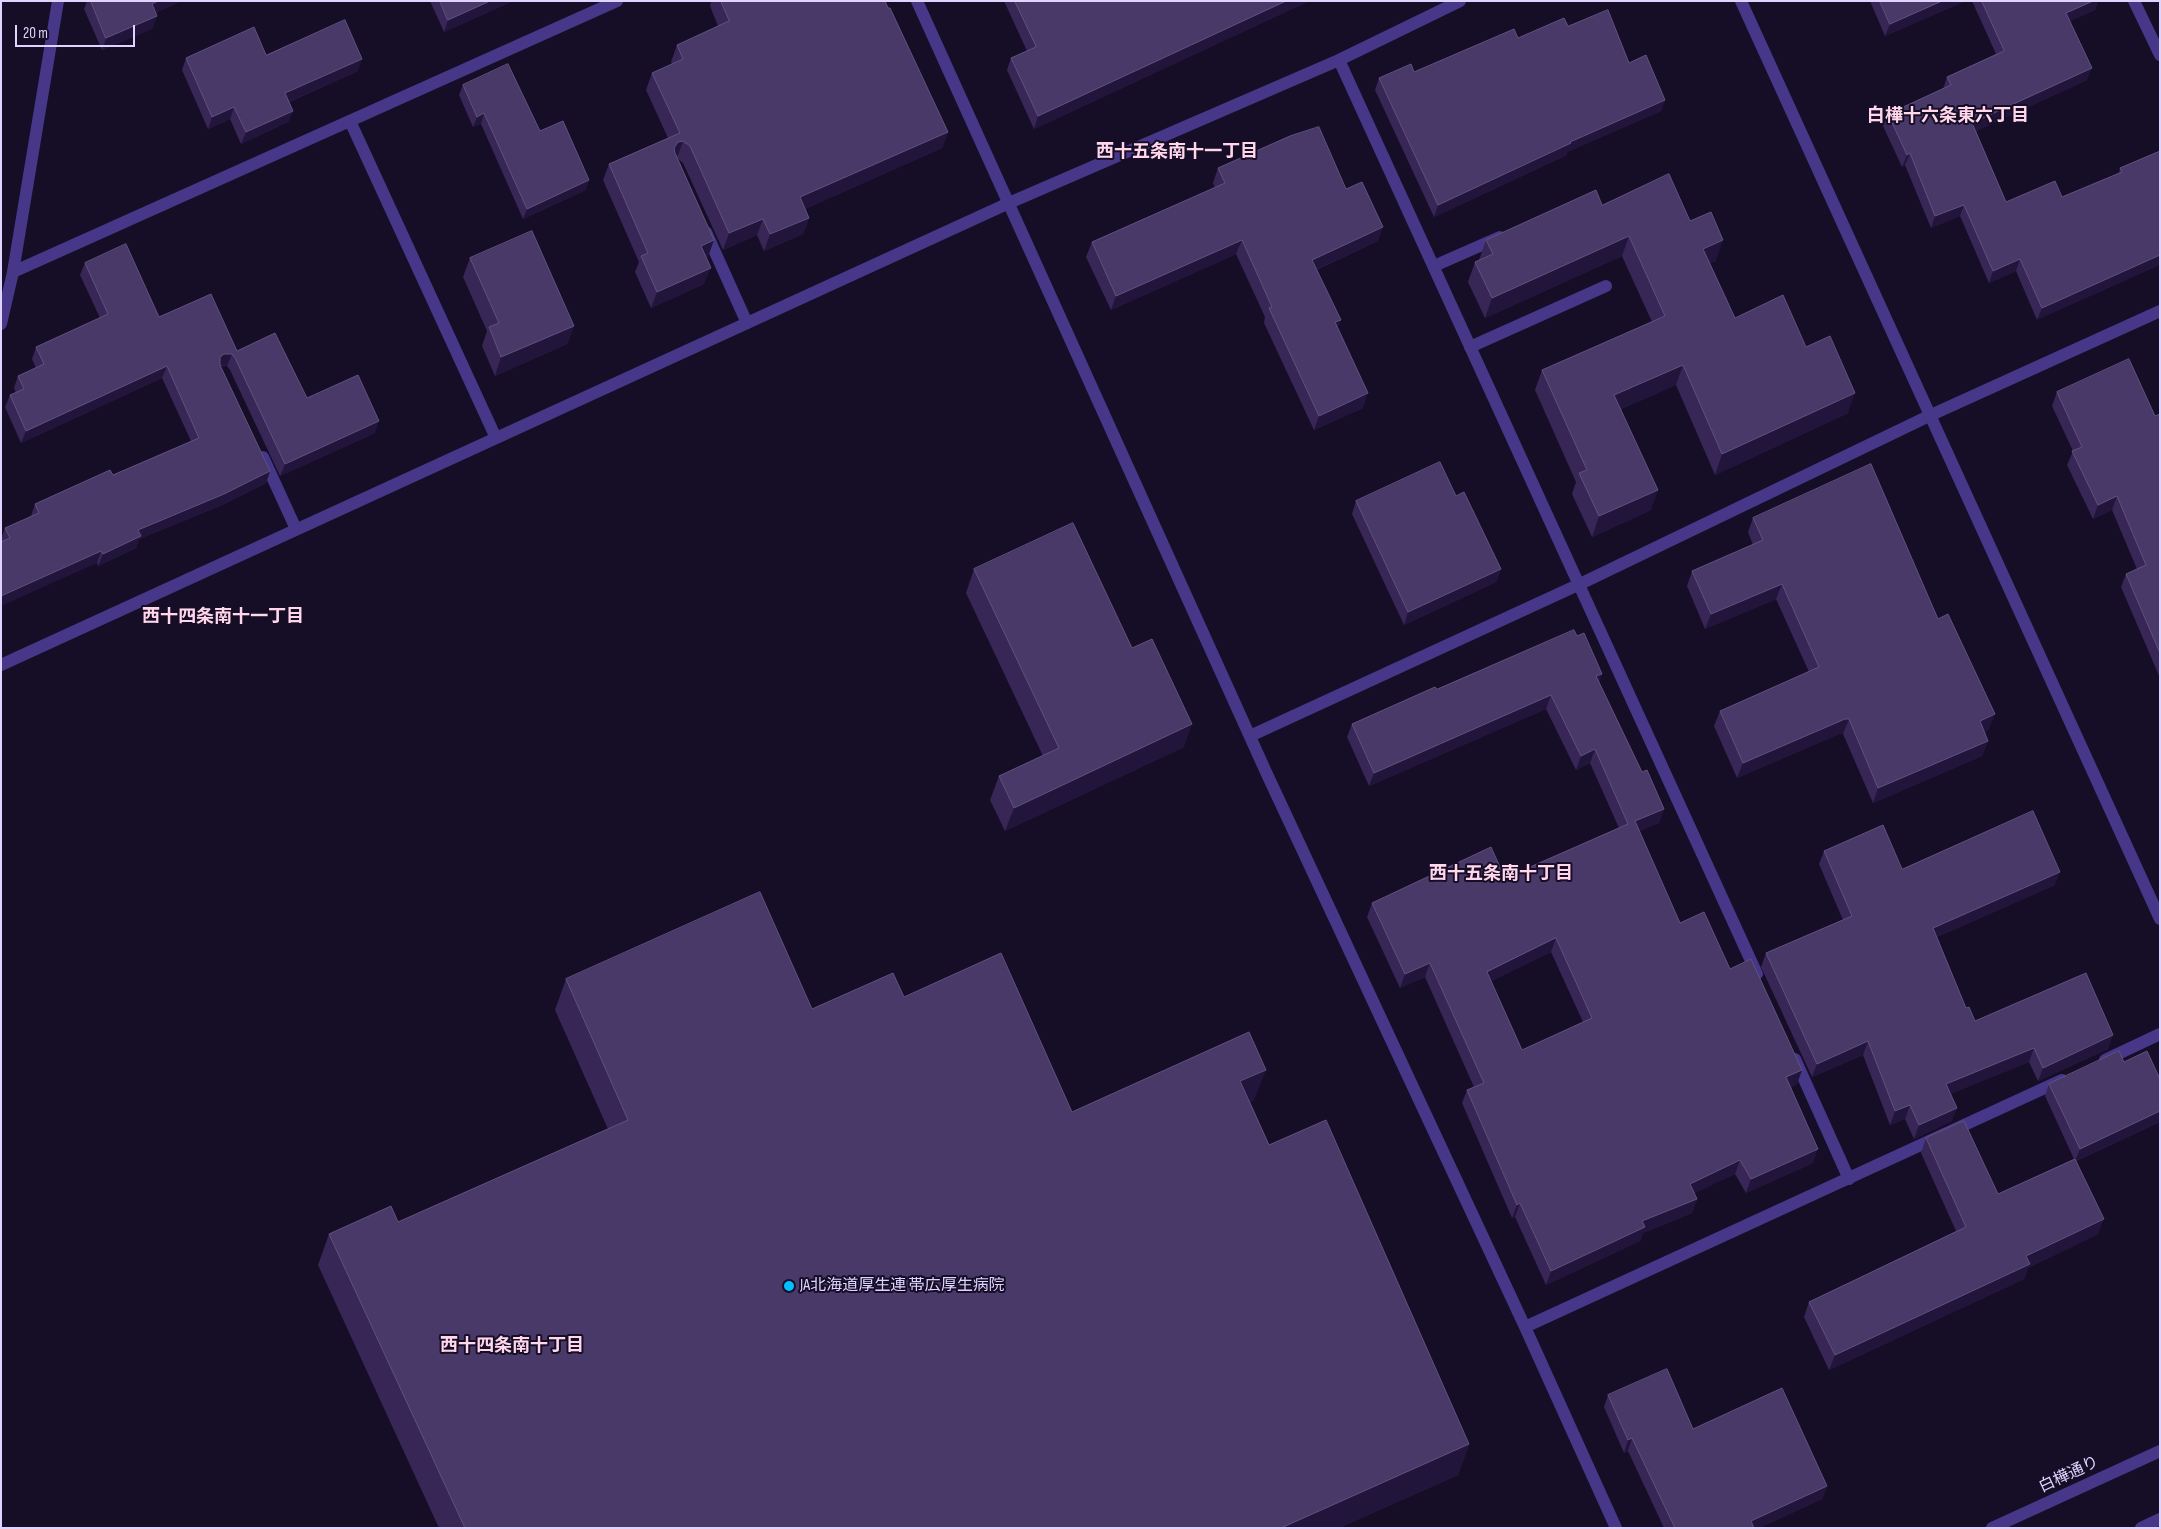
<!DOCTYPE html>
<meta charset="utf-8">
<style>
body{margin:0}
#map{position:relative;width:2161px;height:1529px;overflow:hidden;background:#160e27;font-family:"Sofia Sans Condensed",sans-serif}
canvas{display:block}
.frame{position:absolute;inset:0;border:2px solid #dfd4ff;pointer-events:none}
.scale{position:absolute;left:15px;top:25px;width:120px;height:22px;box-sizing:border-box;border:2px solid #dfd4ff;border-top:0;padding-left:6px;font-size:15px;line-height:18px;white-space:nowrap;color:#dfd4ff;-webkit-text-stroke:4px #160e27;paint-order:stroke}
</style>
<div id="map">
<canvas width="2161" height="1529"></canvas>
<div class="frame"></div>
<div class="scale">20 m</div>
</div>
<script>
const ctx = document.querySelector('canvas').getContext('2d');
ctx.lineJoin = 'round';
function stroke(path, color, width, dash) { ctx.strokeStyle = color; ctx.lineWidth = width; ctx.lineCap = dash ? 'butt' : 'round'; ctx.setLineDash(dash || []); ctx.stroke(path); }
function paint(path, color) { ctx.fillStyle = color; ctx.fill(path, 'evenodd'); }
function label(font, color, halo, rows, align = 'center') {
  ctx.font = font + ' "Sofia Sans Condensed","Noto Sans JP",sans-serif'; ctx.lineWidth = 4; ctx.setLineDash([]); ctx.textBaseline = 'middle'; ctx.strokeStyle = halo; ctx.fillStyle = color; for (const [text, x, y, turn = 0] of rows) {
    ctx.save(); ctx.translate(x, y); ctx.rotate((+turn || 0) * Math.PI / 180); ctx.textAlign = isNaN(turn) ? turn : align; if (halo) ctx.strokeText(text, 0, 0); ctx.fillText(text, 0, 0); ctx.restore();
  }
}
const service = new Path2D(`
 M 706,232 L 747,323
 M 1434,266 L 1500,237
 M 1470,347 L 1606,286
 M 263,457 L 296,529`);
const minor = new Path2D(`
 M 917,1 L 1266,772 L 1525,1327 L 1616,1528
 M 2134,1 L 2160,55
 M 1339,60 L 1757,974
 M 350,121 L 496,438
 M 13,272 L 617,1
 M 1,324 L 13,272 L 58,1
 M 1,665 L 1009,203 L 1339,60 L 1460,1
 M 1250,736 L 1580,584 L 1931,415 L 2160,311
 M 1795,1059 L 1849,1179
 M 2105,1060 L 2160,1034
 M 1525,1327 L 2062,1080`);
const tertiary = new Path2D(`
 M 1741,1 L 2160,919
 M 1992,1528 L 2160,1451
 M 2141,1528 L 2160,1519`);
const wall = new Path2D(`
 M 87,1 L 181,1 L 155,13 L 157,16 L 152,29 L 102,50 L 84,9 Z
 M 430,1 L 513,1 L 444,32 Z
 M 711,1 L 885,1 L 948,132 L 942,148 L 805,209 L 809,218 L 803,234 L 764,251 L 757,235 L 723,250 L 683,163 L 677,158 L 708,257 L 706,257 L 704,284 L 651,308 L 635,272 L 639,262 L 603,180 L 609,164 L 668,138 L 646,90 L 652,73 L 672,64 L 671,62 L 677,45 L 718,26 L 710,6 Z
 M 1004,1 L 1309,1 L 1034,129 L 1007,70 L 1011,58 L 1027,51 Z
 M 1870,1 L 1965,1 L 1885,36 Z
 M 1972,1 L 2098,1 L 2095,10 L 2070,21 L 2087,80 L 1976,131 L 2006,202 L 2062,197 L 2119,173 L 2120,168 L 2160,151 L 2037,320 L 2016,271 L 1989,283 L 1960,216 L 1931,228 L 1905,165 L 1902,167 L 1883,126 L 1888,114 L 1943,89 L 1947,77 L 1996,54 Z
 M 1568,26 L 1629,63 L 1665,100 L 1661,111 L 1567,152 L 1567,155 L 1434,217 L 1375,90 L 1379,78 L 1414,72 L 1518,38 Z
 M 266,55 L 358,71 L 289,102 L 293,111 L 288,122 L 241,144 L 230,119 L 208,129 L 182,70 L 186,58 Z
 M 463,85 L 540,131 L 586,190 L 523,219 L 481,124 L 473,127 L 459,95 Z
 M 1218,168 L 1346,189 L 1378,241 L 1316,270 L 1337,328 L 1363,408 L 1314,430 L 1264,323 L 1265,317 L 1236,254 L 1111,310 L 1086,257 L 1092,242 L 1215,188 L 1213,183 Z
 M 1602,205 L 1690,221 L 1716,261 L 1710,263 L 1735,318 L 1806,347 L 1848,413 L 1715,475 L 1676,385 L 1621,409 L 1651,510 L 1592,537 L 1572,494 L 1576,482 L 1535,390 L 1542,370 L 1652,322 L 1622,256 L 1485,318 L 1468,282 L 1475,262 L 1479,260 L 1486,240 Z
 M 470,258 L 574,326 L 567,344 L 495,376 L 482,346 L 487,331 L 463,277 Z
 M 85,263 L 159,317 L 237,351 L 307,398 L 375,433 L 280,476 L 230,370 L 227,366 L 220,366 L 270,471 L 266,483 L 220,506 L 139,539 L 136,548 L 98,566 L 97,563 L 2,542 L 1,539 L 5,528 L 31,516 L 35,504 L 113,475 L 191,441 L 162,378 L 21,443 L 5,407 L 10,395 L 16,393 L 14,388 L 18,376 L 36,368 L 32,359 L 36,347 L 100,318 L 80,275 Z
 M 2057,392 L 2155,416 L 2160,414 L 2160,678 L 2121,587 L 2126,574 L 2137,569 L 2112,510 L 2093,519 L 2067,465 L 2073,451 L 2052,406 Z
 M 1456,496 L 1501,569 L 1496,582 L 1404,625 L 1352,514 L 1356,501 Z
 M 1753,518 L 1938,619 L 1989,729 L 1984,732 L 1988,741 L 1982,756 L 1873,803 L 1843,734 L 1839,734 L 1737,778 L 1714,726 L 1720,711 L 1809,672 L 1776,599 L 1705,629 L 1687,586 L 1692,571 L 1753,545 L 1748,532 Z
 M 974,569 L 1132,648 L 1184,747 L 1005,831 L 990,800 L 999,776 L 1043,756 L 966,593 Z
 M 1599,682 L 1642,772 L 1664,809 L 1659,823 L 1639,831 L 1680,923 L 1730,969 L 1802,1070 L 1797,1084 L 1791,1087 L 1813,1163 L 1746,1193 L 1735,1174 L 1694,1193 L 1697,1199 L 1692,1213 L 1643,1233 L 1640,1241 L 1546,1285 L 1515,1217 L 1512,1218 L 1462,1103 L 1467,1090 L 1474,1087 L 1425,977 L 1400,988 L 1367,917 L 1372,903 L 1505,878 L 1619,828 L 1590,763 L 1576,770 L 1546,709 L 1369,786 L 1347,737 L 1352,724 L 1437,689 ZM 1551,952 L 1583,1022 L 1522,1050 L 1491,981 Z
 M 1824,851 L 1902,869 L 2055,885 L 1937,937 L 1966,1008 L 1975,1021 L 2108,1049 L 2038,1081 L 2029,1062 L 1950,1094 L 1952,1121 L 1914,1139 L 1905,1119 L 1890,1125 L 1863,1055 L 1812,1077 L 1761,967 L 1766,953 L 1843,920 L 1819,864 Z
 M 566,979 L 812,1009 L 904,997 L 1072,1112 L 1254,1100 L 1250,1102 L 1269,1145 L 1469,1444 L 1458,1475 L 1339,1528 L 439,1528 L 318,1265 L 329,1234 L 398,1222 L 608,1129 L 555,1010 Z
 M 2124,1062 L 2160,1122 L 2076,1161 L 2098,1234 L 2028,1268 L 2024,1279 L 1829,1370 L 1804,1317 L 1809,1302 L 1956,1231 L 1921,1153 L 1926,1138 L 1998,1194 L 2074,1159 L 2045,1096 L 2049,1084 Z
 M 1608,1395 L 1693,1429 L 1827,1486 L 1822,1499 L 1759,1528 L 1664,1528 L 1628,1451 L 1624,1453 L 1604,1407 Z`);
const shadedWall = new Path2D(`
 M 158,1 L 181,1 L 147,17 L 152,4 Z
 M 490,1 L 513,1 L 444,32 L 448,20 Z
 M 1286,1 L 1309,1 L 1034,129 L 1038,116 Z
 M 1942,1 L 1965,1 L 1885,36 L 1890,24 Z
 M 2093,1 L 2098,1 L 2095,10 L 2062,25 L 2066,13 Z
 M 157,16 L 152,29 L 102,50 L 106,38 Z
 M 362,59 L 358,71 L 281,105 L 285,93 Z
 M 2092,68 L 2087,80 L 1968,135 L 1972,123 Z
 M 1665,100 L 1661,111 L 1567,152 L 1567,155 L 1434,217 L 1438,205 L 1570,142 Z
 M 234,107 L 230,119 L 208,129 L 212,117 Z
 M 293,111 L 288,122 L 241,144 L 246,132 Z
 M 484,113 L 481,124 L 473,127 L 477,117 Z
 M 948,132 L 942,148 L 794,214 L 800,197 Z
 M 683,141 L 677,158 L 672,159 L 674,148 L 678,142 Z
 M 1910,153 L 1905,165 L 1902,167 L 1907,155 Z
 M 589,180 L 586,190 L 523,219 L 527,209 Z
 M 1964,205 L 1960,216 L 1931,228 L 1935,216 Z
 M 809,218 L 803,234 L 764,251 L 770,234 Z
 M 763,219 L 757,235 L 723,250 L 729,233 Z
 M 1383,227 L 1378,241 L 1306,274 L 1312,260 Z
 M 1629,236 L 1622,256 L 1485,318 L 1492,298 Z
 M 714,240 L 708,257 L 695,262 L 701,246 Z
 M 1242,240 L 1236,254 L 1111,310 L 1116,296 Z
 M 1723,240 L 1716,261 L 1696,270 L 1703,249 Z
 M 2160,255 L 2160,265 L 2037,320 L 2042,308 Z
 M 2020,259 L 2016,271 L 1989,283 L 1993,271 Z
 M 711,268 L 704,284 L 651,308 L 657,292 Z
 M 1341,320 L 1335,334 L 1335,322 Z
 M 574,326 L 567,344 L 495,376 L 501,357 Z
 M 224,354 L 232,354 L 227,366 L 220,365 L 220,357 Z
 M 1683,365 L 1676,385 L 1607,415 L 1614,395 Z
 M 167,366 L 162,378 L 21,443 L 26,431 Z
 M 1368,393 L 1363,408 L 1314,430 L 1319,416 Z
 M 1855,393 L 1848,413 L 1715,475 L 1722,454 Z
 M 379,421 L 375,433 L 280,476 L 285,464 Z
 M 270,471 L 266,483 L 220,506 L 139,539 L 136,548 L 98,566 L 103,554 L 138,530 Z
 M 1658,490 L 1651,510 L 1592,537 L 1599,516 Z
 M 2117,496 L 2112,510 L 2093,519 L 2098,505 Z
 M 101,551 L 97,563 L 1,606 L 1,596 Z
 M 1501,569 L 1496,582 L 1404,625 L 1408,612 Z
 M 1782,584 L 1776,599 L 1705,629 L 1711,614 Z
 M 1602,674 L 1597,688 L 1596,676 Z
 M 1551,695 L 1546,709 L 1369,786 L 1374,773 Z
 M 1995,714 L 1989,729 L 1974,736 L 1980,721 Z
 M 1845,719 L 1849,719 L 1843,734 L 1839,734 L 1737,778 L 1743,763 Z
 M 1192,724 L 1184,747 L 1005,831 L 1014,808 Z
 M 1988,741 L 1982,756 L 1873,803 L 1878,788 Z
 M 1595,749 L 1590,763 L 1576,770 L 1581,756 Z
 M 1664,809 L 1659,823 L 1630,835 L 1635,821 Z
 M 2060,872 L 2055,885 L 1928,941 L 1933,928 Z
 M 1556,938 L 1551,952 L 1482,986 L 1487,972 Z
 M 1430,963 L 1425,977 L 1400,988 L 1405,974 Z
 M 2113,1035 L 2108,1049 L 2038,1081 L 2043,1068 Z
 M 1868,1041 L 1863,1055 L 1812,1077 L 1817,1064 Z
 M 2034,1048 L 2029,1062 L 1941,1098 L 1946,1084 Z
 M 1266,1070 L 1254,1100 L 1229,1111 L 1240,1081 Z
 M 1802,1070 L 1797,1084 L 1781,1091 L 1786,1077 Z
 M 1910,1105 L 1905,1119 L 1890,1125 L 1895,1111 Z
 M 1957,1108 L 1952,1121 L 1914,1139 L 1919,1125 Z
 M 2160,1111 L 2160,1122 L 2075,1161 L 2080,1149 Z
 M 1818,1149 L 1813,1163 L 1746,1193 L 1751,1179 Z
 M 1740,1160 L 1735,1174 L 1685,1198 L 1690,1184 Z
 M 1697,1199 L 1692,1213 L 1643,1233 L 1640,1241 L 1546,1285 L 1551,1271 L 1642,1221 Z
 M 1520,1203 L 1515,1217 L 1512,1218 L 1517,1205 Z
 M 2104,1219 L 2098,1234 L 2028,1268 L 2024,1279 L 1829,1370 L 1835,1355 L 2026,1256 Z
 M 1632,1438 L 1628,1451 L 1624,1453 L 1628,1440 Z
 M 1469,1444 L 1458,1475 L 1339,1528 L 1281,1528 Z
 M 1827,1486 L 1822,1499 L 1759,1528 L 1748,1528 L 1751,1521 Z`);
const building = new Path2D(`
 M 91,1 L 158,1 L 152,4 L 157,16 L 106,38 Z
 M 440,1 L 490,1 L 448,20 Z
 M 721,1 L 885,1 L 888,8 L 890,8 L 948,132 L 800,197 L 809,218 L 770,234 L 763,219 L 729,233 L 690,146 L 683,141 L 678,142 L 674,148 L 675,153 L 714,240 L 701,246 L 711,268 L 657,292 L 641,256 L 648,253 L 609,164 L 680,133 L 652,73 L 683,59 L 677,45 L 729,21 Z
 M 1015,1 L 1286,1 L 1038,116 L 1011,58 L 1036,47 Z
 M 1880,1 L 1942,1 L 1890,24 Z
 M 1982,1 L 2093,1 L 2066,13 L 2092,68 L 1972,123 L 2006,202 L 2055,181 L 2062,197 L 2122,172 L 2120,168 L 2160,151 L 2160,255 L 2042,308 L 2020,259 L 1993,271 L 1964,205 L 1935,216 L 1910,153 L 1907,155 L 1888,114 L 1951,85 L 1947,77 L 2004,51 Z
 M 1608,10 L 1629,63 L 1646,55 L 1665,100 L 1570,142 L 1571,143 L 1438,205 L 1379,78 L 1411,64 L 1414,72 L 1514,29 L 1518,38 L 1564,18 L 1568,26 Z
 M 345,20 L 362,59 L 285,93 L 293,111 L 246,132 L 234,107 L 212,117 L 186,58 L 254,27 L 266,55 Z
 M 508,64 L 540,131 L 563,121 L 589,180 L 527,209 L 484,113 L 477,117 L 463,85 Z
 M 1319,127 L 1346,189 L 1362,182 L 1383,227 L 1312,260 L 1341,320 L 1335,322 L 1368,393 L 1319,416 L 1269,308 L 1272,307 L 1242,240 L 1116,296 L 1092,242 L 1225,183 L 1218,168 L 1290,136 Z
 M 1669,174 L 1690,221 L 1711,212 L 1723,240 L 1703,249 L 1735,318 L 1783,295 L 1806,347 L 1830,336 L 1855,393 L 1722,454 L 1683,365 L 1614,395 L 1658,490 L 1599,516 L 1579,473 L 1587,470 L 1542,370 L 1665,316 L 1629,236 L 1492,298 L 1475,262 L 1493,254 L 1486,240 L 1596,190 L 1602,205 Z
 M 532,231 L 574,326 L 501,357 L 489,327 L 499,323 L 470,258 Z
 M 126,244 L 159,317 L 211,294 L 237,351 L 275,333 L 307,398 L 358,375 L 379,421 L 285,464 L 235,358 L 232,354 L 224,354 L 220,357 L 220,365 L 270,471 L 224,494 L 138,530 L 141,536 L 103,554 L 101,551 L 1,596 L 1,542 L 10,538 L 5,528 L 39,513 L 35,504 L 110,470 L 113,475 L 199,438 L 167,366 L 26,431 L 10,395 L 24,389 L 18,376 L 44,364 L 36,347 L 108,314 L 85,263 Z
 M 2129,359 L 2155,416 L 2160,414 L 2160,653 L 2126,574 L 2146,565 L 2117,496 L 2098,505 L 2072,451 L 2082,447 L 2057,392 Z
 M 1440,462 L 1456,496 L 1464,492 L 1501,569 L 1408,612 L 1356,501 Z
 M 1871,464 L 1938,619 L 1948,614 L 1995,714 L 1980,721 L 1988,741 L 1878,788 L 1849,719 L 1845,719 L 1743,763 L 1720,711 L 1819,667 L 1782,584 L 1711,614 L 1692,571 L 1763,540 L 1753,518 Z
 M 1073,523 L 1132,648 L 1152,639 L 1192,724 L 1014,808 L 999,776 L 1059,748 L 974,569 Z
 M 1574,630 L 1577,636 L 1584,633 L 1602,674 L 1596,676 L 1642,772 L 1647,770 L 1664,809 L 1635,821 L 1680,923 L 1704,912 L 1730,969 L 1751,959 L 1802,1070 L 1786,1077 L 1818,1149 L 1751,1179 L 1740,1160 L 1690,1184 L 1697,1199 L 1642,1221 L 1645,1227 L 1551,1271 L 1520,1203 L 1517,1205 L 1467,1090 L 1484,1083 L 1430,963 L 1405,974 L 1372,903 L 1491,847 L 1505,878 L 1628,824 L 1595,749 L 1581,756 L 1551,695 L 1374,773 L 1352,724 L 1435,687 L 1437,689 ZM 1556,938 L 1592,1018 L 1522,1050 L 1487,972 Z
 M 2033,811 L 2060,872 L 1933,928 L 1966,1008 L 1969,1007 L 1975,1021 L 2086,973 L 2113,1035 L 2043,1068 L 2034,1048 L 1946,1084 L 1957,1108 L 1919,1125 L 1910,1105 L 1895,1111 L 1868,1041 L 1817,1064 L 1766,953 L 1852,916 L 1824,851 L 1883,825 L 1902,869 Z
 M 760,892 L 812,1009 L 893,973 L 904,997 L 1001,953 L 1072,1112 L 1249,1032 L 1266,1070 L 1240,1081 L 1269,1145 L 1326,1120 L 1469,1444 L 1281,1528 L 465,1528 L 329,1234 L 391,1206 L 398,1222 L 628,1120 L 566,979 Z
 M 2119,1051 L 2124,1062 L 2147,1051 L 2160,1079 L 2160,1111 L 2080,1149 L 2049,1084 Z
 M 1964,1121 L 1998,1194 L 2075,1159 L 2104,1219 L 2026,1256 L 2030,1264 L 1835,1355 L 1809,1302 L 1966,1227 L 1926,1138 Z
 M 1667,1369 L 1693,1429 L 1782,1388 L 1827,1486 L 1751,1521 L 1754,1528 L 1675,1528 L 1632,1438 L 1628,1440 L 1608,1395 Z`);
const markers = [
 [789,1286,6,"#00c0ff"]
];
const poiNames = [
 ["JA北海道厚生連 帯広厚生病院",800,1286]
];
const streetNames = [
 ["白樺通り",2069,1475,-25]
];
const neighbourhoodNames = [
 ["白樺十六条東六丁目",1948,116],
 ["西十五条南十一丁目",1177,152],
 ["西十四条南十一丁目",223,617],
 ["西十五条南十丁目",1501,874],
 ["西十四条南十丁目",512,1346]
];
stroke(service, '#463788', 12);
stroke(minor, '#463788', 12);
stroke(tertiary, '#463788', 12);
paint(wall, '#372656');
paint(shadedWall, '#22153b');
paint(building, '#493968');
stroke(building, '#605180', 1);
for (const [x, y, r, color] of markers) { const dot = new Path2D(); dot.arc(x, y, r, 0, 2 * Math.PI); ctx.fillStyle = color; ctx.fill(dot); stroke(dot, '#160e27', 2); }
label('16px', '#dfd4ff', '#160e27', poiNames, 'left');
label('16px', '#dfd4ff', '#160e27', streetNames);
label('bold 18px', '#ffd6ea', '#160e27', neighbourhoodNames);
</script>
